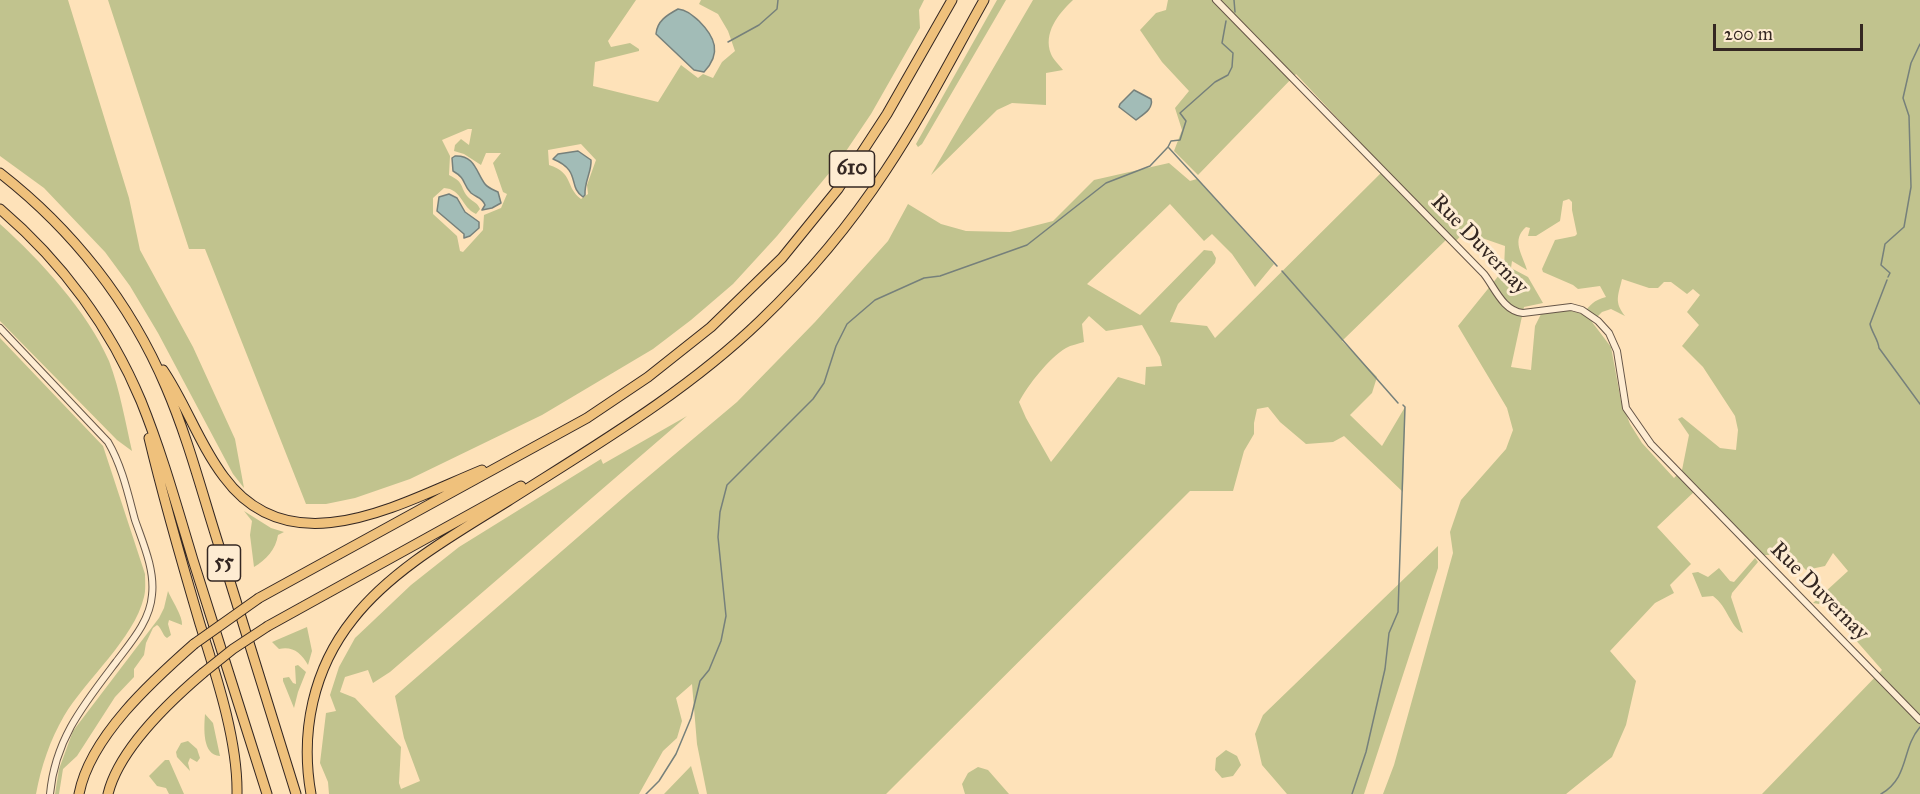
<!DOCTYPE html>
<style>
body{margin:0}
#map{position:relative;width:1920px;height:794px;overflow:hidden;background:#fee2b9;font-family:"IM FELL Great Primer",serif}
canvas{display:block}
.scale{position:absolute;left:1713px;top:24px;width:150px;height:27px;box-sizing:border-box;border:3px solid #342722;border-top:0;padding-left:8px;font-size:18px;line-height:21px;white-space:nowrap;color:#342722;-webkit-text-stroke:4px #feecd2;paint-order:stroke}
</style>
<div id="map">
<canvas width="1920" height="794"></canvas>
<div class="scale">200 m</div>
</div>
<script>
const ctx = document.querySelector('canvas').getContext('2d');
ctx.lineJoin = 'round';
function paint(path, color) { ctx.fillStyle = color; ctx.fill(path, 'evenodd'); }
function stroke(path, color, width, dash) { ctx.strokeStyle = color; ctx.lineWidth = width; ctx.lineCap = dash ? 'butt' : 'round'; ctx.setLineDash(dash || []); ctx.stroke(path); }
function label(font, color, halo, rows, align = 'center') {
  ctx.font = font + ' "IM FELL Great Primer",serif'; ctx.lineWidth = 6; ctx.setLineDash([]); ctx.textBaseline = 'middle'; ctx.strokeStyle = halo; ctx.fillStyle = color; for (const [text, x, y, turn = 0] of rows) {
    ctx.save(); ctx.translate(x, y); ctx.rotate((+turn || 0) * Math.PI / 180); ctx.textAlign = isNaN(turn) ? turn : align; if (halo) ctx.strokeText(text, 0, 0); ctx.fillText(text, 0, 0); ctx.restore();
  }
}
const green = new Path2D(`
 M 0,0 L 68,0 L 129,198 L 140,250 L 193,347 L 235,439 L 244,488 L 233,474 L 158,333 L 130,286 L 105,252 L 44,188 L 0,156 Z
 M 108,0 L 636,0 L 608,41 L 611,47 L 630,43 L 639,49 L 639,51 L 595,62 L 593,86 L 658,102 L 681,65 L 698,78 L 703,74 L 713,78 L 722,62 L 735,51 L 728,31 L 718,14 L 699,4 L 701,0 L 924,0 L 919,10 L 920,28 L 871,114 L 840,160 L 777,236 L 733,284 L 691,320 L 653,349 L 542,415 L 410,479 L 355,498 L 326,504 L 306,504 L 205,249 L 189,249 ZM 468,129 L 472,129 L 469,145 L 461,139 L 455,145 L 454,151 L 464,154 L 481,165 L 486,153 L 501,153 L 493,163 L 503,192 L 507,194 L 501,208 L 484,215 L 483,230 L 463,252 L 460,251 L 457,236 L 433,214 L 433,198 L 444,188 C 462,189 461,207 476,214 L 480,209 C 477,202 474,203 469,198 C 459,188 466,183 449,175 L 450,156 L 442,140 ZM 581,144 L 596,160 L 587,185 L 588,194 L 581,199 C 565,187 574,173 549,165 L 548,150 Z
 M 997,0 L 1006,0 L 922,144 L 918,147 L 916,144 Z
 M 1033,0 L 1073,0 C 1058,14 1043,33 1051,54 C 1053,59 1059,65 1063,70 L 1046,73 L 1046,105 L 1012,103 L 997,110 L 931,175 Z
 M 1168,0 L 1920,0 L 1920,794 L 1762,794 L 1882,670 L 1825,605 L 1813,603 L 1848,571 L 1833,553 L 1825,566 L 1806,570 L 1801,565 L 1795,570 L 1787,561 L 1783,563 L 1774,555 L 1763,555 L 1696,490 L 1657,527 L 1691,564 L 1670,585 L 1674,593 L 1655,603 L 1610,651 L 1636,681 L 1626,725 L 1612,757 L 1566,794 L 1383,794 L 1394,765 L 1453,553 L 1450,532 L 1461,500 L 1506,449 L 1513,430 L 1507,408 L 1458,326 L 1504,269 L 1505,246 L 1482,238 L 1471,225 L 1454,243 L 1448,238 L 1342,341 L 1377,377 L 1372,393 L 1350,415 L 1382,446 L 1405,407 L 1403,492 L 1344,436 L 1333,442 L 1306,444 L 1280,422 L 1268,407 L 1257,409 L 1254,423 L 1254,434 L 1244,451 L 1233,491 L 1190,491 L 886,794 L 707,794 L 697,744 L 692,684 L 676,698 L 682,721 L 677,738 L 663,751 L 639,794 L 329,794 L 328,782 L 320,763 L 326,713 L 336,711 L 330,695 L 339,667 L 355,638 L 411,585 L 459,547 L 601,459 L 603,464 L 687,416 L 390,672 L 373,683 L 368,670 L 345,677 L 340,692 L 355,698 L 401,747 L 399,783 L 401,789 L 420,781 L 404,738 L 395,696 L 631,491 L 737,402 L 815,322 L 888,241 L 908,204 L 941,224 L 966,231 L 1010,232 L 1053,221 L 1094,180 L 1169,163 L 1190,181 L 1197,179 L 1274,264 L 1255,287 L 1232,254 L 1212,234 L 1204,241 L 1170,204 L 1087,284 L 1140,315 L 1204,250 L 1212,251 L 1216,258 L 1215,263 L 1178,304 L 1170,322 L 1207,326 L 1215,338 L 1385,169 L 1296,74 L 1198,175 L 1174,151 L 1182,130 L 1175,108 L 1189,91 L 1162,62 L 1140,30 L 1156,13 L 1166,10 ZM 1569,199 L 1572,202 L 1572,210 L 1577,234 L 1575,236 L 1555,240 L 1542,269 L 1543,272 L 1573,285 L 1578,289 L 1600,286 L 1606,297 C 1594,300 1590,305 1583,314 L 1564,309 L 1542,312 L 1535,326 L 1531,370 L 1511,367 L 1524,307 L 1543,303 L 1528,277 L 1511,268 L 1512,261 L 1527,270 C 1522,254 1511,240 1526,227 L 1530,228 L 1528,236 L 1536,236 L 1560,221 L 1563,201 ZM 1622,279 L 1649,288 L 1658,288 L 1664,282 L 1671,282 L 1687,294 L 1693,289 L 1700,295 L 1687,312 L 1699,325 L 1682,346 L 1703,367 L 1735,416 L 1738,430 L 1736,450 L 1720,448 L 1682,417 L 1678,419 L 1689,435 L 1682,470 L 1674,478 L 1642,443 L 1630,424 L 1621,401 L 1611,347 L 1592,322 L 1602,312 L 1611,309 L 1625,316 C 1614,302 1618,296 1622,279 ZM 1089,316 L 1106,331 L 1142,325 L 1160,357 L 1162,366 L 1146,367 L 1145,385 L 1118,377 L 1051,462 L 1026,418 L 1019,402 C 1028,385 1049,358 1066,348 C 1071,345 1078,344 1084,342 L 1082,324 Z
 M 0,224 C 41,261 87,311 109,361 C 120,390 125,421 132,451 L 117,440 L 0,321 Z
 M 0,338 L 103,446 L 145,574 C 145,581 146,590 144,597 C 134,639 86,679 64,716 C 50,740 41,767 36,794 L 0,794 Z
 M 244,511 L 271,528 L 284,532 L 278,535 C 276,549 266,560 254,567 L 250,535 L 252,521 Z
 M 1438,546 L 1438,568 L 1364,794 L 1287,794 L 1262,765 L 1255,734 L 1263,715 Z
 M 1755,558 L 1758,562 L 1732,593 L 1731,597 L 1743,633 C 1730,627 1728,607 1713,596 L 1702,597 L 1692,573 L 1698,572 L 1708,577 L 1719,568 L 1730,581 L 1734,582 Z
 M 168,591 C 172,601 183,616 182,625 L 169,620 L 168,624 L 171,635 L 167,638 C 162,635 162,628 157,625 L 153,628 L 146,643 L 144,655 L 134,669 L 134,677 L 115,697 L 77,756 L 63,769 L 59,794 L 55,794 L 59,769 L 73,731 L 159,618 L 164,608 Z
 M 307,627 L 312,651 L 308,665 C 301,653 293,646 279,649 L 272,642 Z
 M 298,665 L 306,672 L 298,692 L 294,708 L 283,681 L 283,678 L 289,677 L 293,683 L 296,684 L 295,666 Z
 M 205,714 L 213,723 L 220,756 C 202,755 204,728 205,714 Z
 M 188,741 L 197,749 L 200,758 L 197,762 L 190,758 L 188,763 L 190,771 L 177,757 L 176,752 L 181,743 Z
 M 1226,750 L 1237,756 L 1241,765 L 1233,776 L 1222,778 L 1215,770 L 1216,758 Z
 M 165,760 L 169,760 L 184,794 L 169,794 L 166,788 L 157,786 L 149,776 Z
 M 691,766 L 699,794 L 664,794 Z
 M 978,767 L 988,770 L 1009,794 L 965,794 L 962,784 L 968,773 Z`);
const water = new Path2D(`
 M 678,9 C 687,10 692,15 699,21 C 715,37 722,53 704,72 L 694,70 L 656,34 C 657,21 667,15 678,9 Z
 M 1134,90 L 1151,99 C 1154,109 1142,115 1136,120 L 1119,107 L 1120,104 Z
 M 578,151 L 591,160 C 592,171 584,182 585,195 L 583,197 C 567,186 582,171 553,159 L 558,154 Z
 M 455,156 C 475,155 476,172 485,184 C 488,188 494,190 498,192 L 501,203 L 492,208 L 482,210 L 485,205 C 482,197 477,198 471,193 C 462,184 467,179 453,171 L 452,158 Z
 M 449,194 L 457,198 L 465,212 L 479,222 L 479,228 L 470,236 L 464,238 L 464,234 L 437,211 L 439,197 Z`);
const stream = new Path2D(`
 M 1234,0 L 1235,12
 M 728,42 L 759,25 L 777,9 L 778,0
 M 1169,148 L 1277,266
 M 1282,271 L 1398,403
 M 1888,277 L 1890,273 L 1881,265 L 1885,244 L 1904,227 L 1911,187 L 1909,116 L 1903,98 L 1911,63 L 1920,44
 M 1887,280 L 1870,324 C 1872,333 1878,339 1879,348 L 1920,404
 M 646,794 L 659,781 L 676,754 L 691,718 L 700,681 L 709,670 L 721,641 L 726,616 L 718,537 L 720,512 L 727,485 L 813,399 L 824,383 L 836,346 L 847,324 L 875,300 L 924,278 L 940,276 L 1027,245 L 1106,183 L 1150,166 L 1168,147 L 1171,141 L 1180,140 L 1186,121 L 1180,113 L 1215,82 L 1228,75 L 1232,67 L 1233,53 L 1222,43 L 1226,21
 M 1352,794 L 1366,752 L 1385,669 L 1389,633 L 1398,612 L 1405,407 L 1403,405
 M 1881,794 C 1910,777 1901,749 1920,727`);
const minor = new Path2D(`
 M 1216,0 L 1484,274 C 1495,288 1503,311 1523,313 L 1571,307 L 1582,310 L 1598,321 L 1609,333 L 1617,351 L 1626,408 L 1651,444 L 1920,720
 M 0,328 L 108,442 C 122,466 128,494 135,520 C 143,543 155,570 152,595 C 150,621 131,642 116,662 C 84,704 55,739 50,794`);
const highway = new Path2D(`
 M 0,173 C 72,229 130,302 166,387 C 188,438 202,493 219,546 C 245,629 270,712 296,794
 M 0,209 C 61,261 110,327 141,401 C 162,453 177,507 193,560 C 218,638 242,716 267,794
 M 163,370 C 186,404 199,444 224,477 C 291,568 401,503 482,470
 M 149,438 C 164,501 182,563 200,624 C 216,675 238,741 237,794
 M 259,598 L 587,418 L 648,377 L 711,327 L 782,258 L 838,189 L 887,114 L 952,0
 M 268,626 L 521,486
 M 79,794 C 90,737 152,681 194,644
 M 108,794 C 119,749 169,702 203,673
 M 311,794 C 300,732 313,669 353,619 C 391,570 455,534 508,501 C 596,445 685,393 760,321 C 808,275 850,225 886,170 C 922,116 952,57 984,0`);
const highwayBridge = new Path2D(`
 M 194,644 L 259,598
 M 203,673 L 233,649 L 268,626`);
const shields = [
 [852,169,45],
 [224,563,33]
];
const shieldNames = [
 ["610",852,169],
 ["55",224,563]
];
const streetNames = [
 ["Rue Duvernay",1479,245,46],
 ["Rue Duvernay",1819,592,45]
];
paint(green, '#c1c38e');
paint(water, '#a2bcb7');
stroke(water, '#76807b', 1.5);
stroke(stream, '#76807b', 1.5);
stroke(minor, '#665648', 8);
stroke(highway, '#342722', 11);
stroke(minor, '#feecd2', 6);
stroke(highway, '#efc17c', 9);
stroke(highwayBridge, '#342722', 11, []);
stroke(highwayBridge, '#efc17c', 9);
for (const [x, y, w] of shields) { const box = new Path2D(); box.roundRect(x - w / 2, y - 18, w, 36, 4.5); ctx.fillStyle = '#feecd2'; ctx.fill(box); stroke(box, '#342722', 1.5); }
label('bold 21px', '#342722', null, shieldNames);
label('22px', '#342722', '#feecd2', streetNames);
</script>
